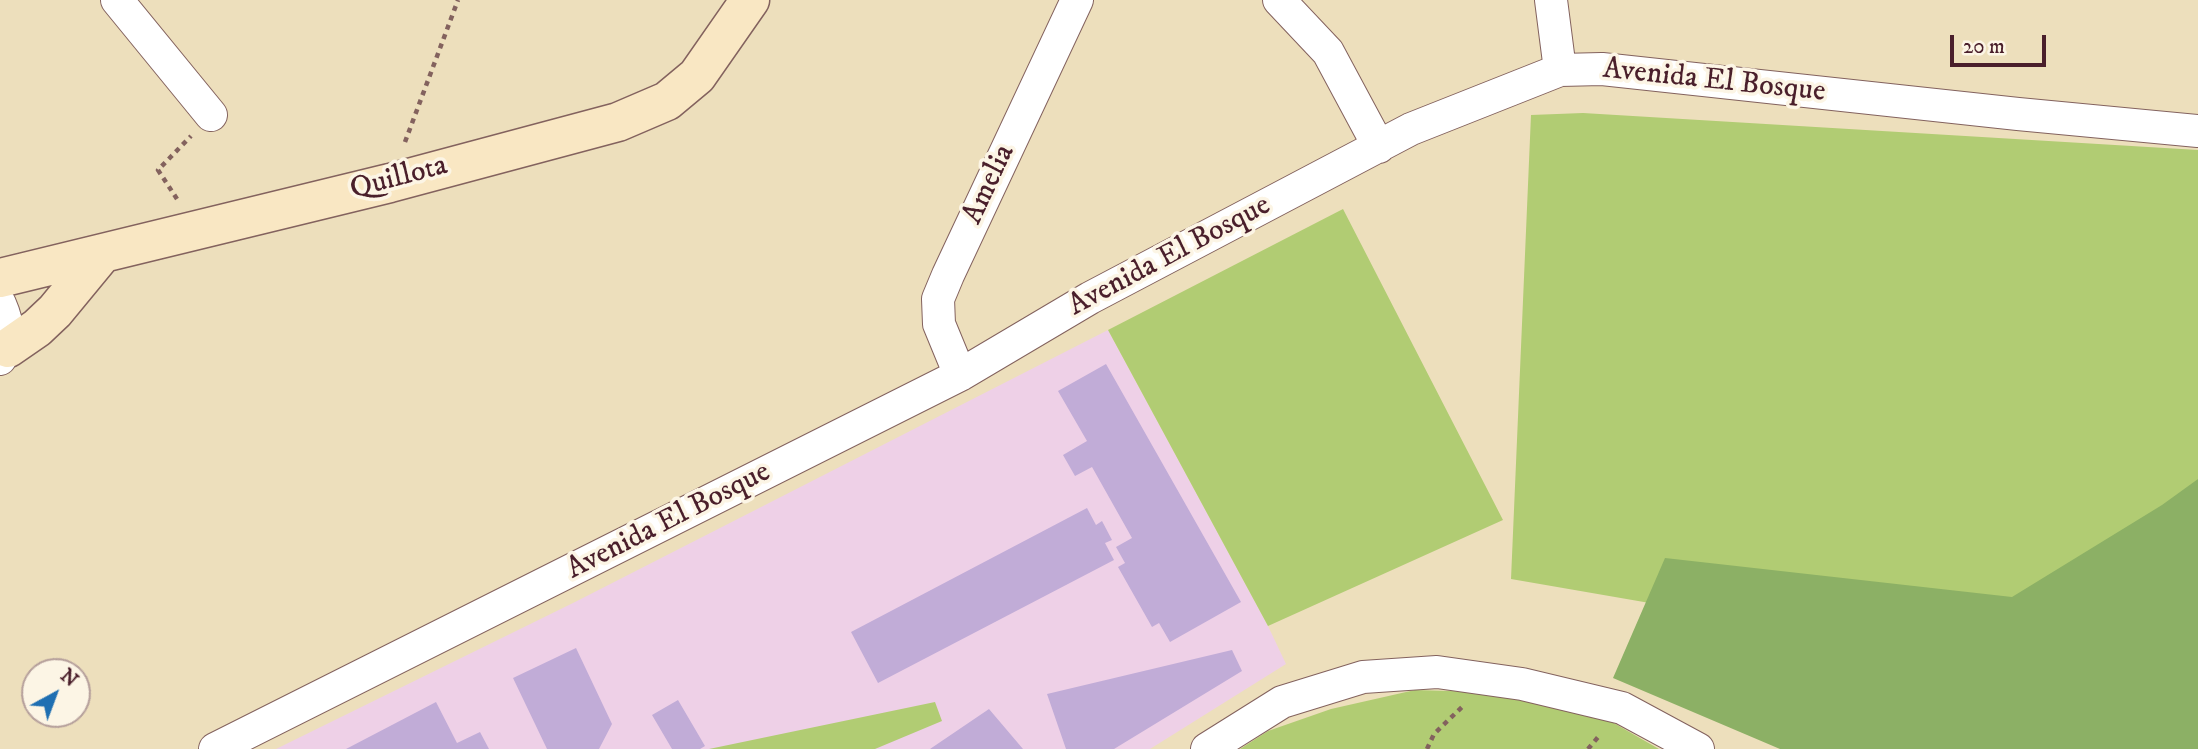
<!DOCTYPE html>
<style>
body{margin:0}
#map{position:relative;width:2198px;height:749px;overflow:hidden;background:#eddfbc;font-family:"IM FELL DW Pica",serif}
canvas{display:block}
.north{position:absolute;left:21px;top:658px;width:70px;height:70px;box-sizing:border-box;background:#fcf5e5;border:2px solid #b59f9b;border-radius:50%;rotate:41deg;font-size:19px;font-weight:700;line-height:28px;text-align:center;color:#4a1f2b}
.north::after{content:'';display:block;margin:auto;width:24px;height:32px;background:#1f6fb2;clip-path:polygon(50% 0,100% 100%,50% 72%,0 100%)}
.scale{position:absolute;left:1950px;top:35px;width:96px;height:32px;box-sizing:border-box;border:4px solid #4a1f2b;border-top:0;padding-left:9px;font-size:21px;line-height:24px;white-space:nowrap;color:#4a1f2b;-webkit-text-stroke:5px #fcf5e5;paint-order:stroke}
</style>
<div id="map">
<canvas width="2198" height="749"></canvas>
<div class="north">N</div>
<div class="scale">20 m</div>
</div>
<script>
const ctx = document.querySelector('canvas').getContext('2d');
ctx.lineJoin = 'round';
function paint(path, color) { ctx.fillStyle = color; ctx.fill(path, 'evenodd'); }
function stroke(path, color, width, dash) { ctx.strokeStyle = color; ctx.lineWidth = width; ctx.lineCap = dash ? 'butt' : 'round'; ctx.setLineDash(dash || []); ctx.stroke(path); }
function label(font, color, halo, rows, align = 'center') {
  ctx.font = font + ' "IM FELL DW Pica",serif'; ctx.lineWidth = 7; ctx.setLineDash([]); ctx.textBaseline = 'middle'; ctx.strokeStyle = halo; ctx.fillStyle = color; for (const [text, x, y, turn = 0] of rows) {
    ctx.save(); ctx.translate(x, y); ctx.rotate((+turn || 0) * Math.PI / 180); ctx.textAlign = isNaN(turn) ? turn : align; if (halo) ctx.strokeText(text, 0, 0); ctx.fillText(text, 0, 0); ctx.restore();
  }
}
const built = new Path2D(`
 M 1108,330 L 1268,626 L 1286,664 L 1150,749 L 276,749 L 575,602 Z`);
const green = new Path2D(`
 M 1583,113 L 2198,150 L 2198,515 L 2049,624 L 1823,633 L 1511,579 L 1531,115 Z
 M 1343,209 L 1503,520 L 1268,626 L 1108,330 Z
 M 1415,690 L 1520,693 L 1612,722 L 1659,749 L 1240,749 L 1268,731 L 1331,709 Z
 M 935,702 L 942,721 L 875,749 L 709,749 Z`);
const forest = new Path2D(`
 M 2198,479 L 2198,749 L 1780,749 L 1613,678 L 1665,558 L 2012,597 L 2162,505 Z`);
const building = new Path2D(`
 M 1106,364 L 1241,602 L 1170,642 L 1159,623 L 1152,627 L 1118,567 L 1125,563 L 1116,547 L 1132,538 L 1092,467 L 1075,476 L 1063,455 L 1087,441 L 1058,391 Z
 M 1087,508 L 1096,525 L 1102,521 L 1112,540 L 1105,543 L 1114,560 L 878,683 L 851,632 Z
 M 576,648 L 612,724 L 599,749 L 547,749 L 513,678 Z
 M 1232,650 L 1242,671 L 1114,749 L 1066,749 L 1047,694 Z
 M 678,700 L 705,746 L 700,749 L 672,749 L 652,715 Z
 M 436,702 L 457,743 L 480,732 L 489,749 L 346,749 Z
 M 989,709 L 1023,749 L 930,749 Z`);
const path = new Path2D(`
 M 405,142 L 458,0
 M 177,199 L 158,170 L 191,136
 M 1427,749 L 1434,734 L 1462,707
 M 1588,749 L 1599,736`);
const minor = new Path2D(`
 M 117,0 L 211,115
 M 1279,0 L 1328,52 L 1379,147
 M 1551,0 L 1560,70
 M 0,304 C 8,322 12,342 0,359
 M 960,375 L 939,324 L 938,299 L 948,275 L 1077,0
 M 215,749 L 960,375 L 1090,298 L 1411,129 L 1560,70 L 1602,69 L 2018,114 L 2198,131
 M 1207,749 L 1282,702 L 1363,677 L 1437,672 L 1522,684 L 1622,708 L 1698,749`);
const secondary = new Path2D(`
 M 0,278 L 390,183 L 618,122 L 667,101 L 697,76 L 750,0
 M 8,348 L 37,328 L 55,311 L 102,254`);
const streetNames = [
 ["Avenida El Bosque",1714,82,6],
 ["Quillota",399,179,-15],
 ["Amelia",990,185,-65],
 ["Avenida El Bosque",1170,257,-28],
 ["Avenida El Bosque",669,522,-27]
];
paint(built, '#eed0e7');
paint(green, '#b1cc73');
paint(forest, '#8cb065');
paint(building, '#c1acd7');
stroke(minor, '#83625e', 34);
stroke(secondary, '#83625e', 41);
stroke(path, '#83625e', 4.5, [5, 5]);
stroke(minor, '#fff', 32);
stroke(secondary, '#f9e7c3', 38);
label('30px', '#4a1f2b', '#fcf5e5', streetNames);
</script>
